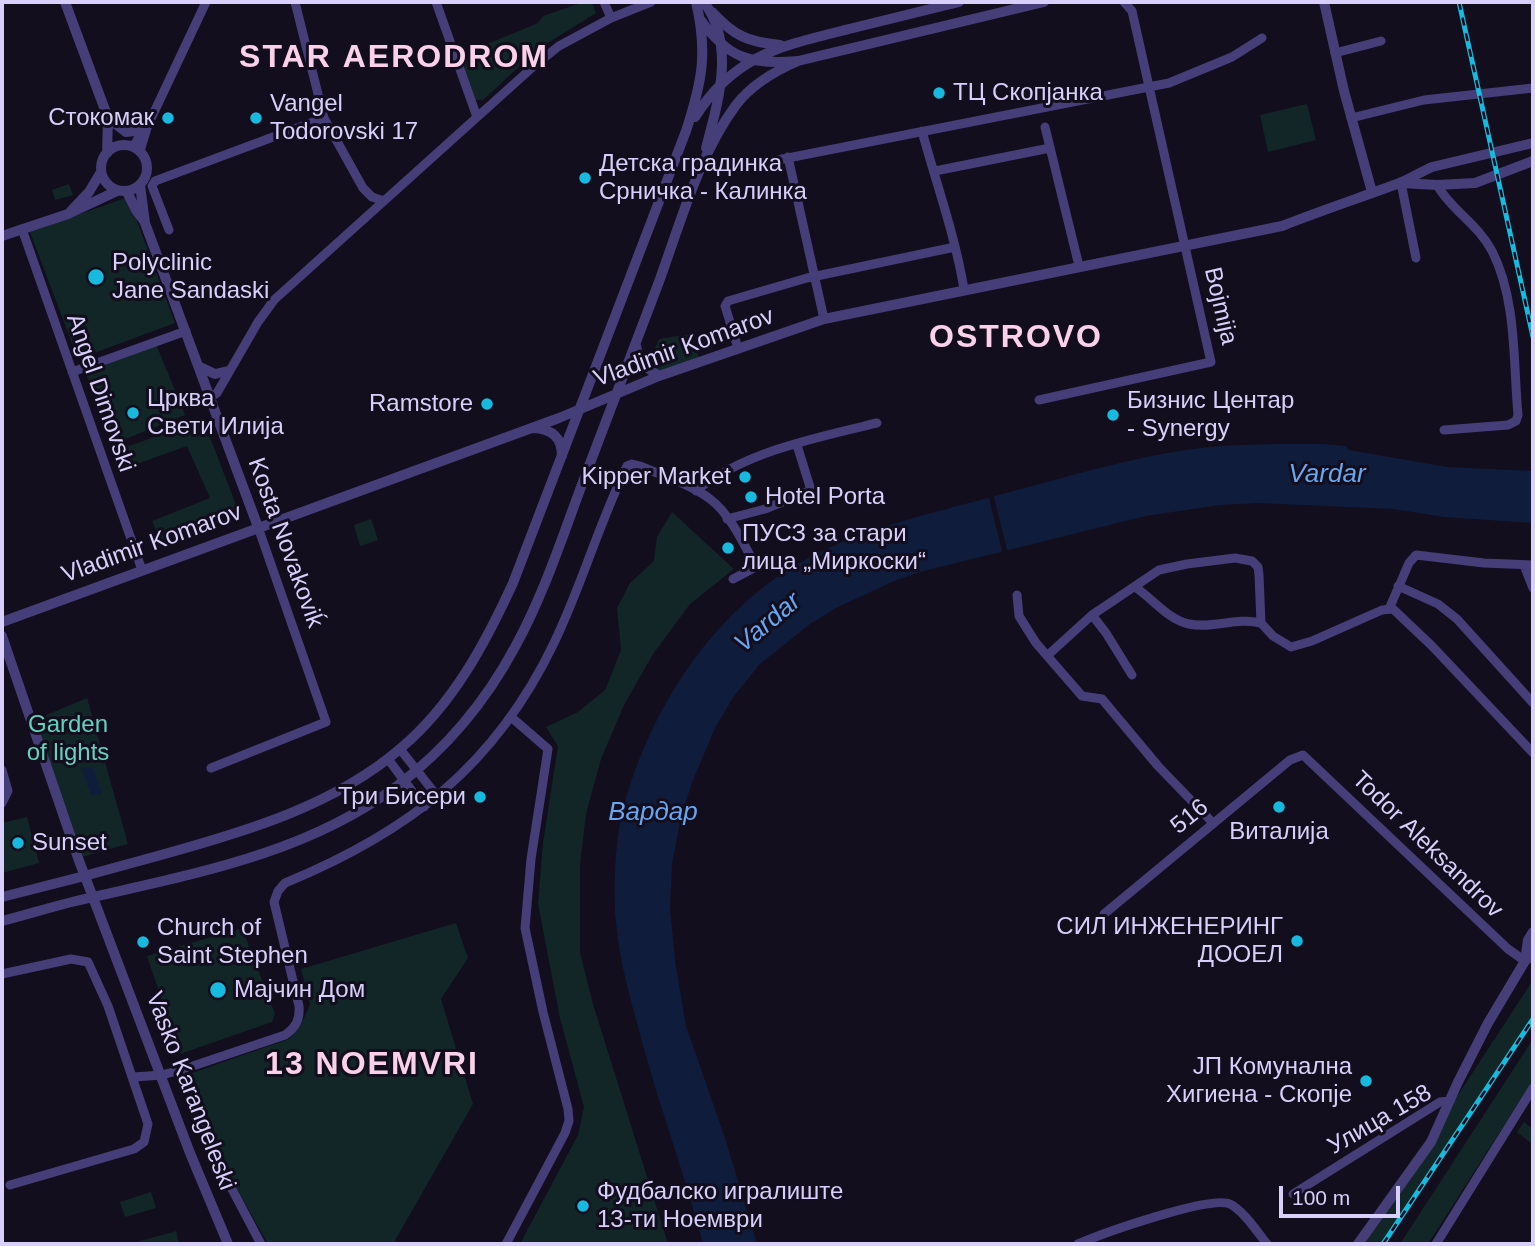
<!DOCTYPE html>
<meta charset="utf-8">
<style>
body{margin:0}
#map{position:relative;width:1535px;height:1246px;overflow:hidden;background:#120e1d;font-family:Helvetica,sans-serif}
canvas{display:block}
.frame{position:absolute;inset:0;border:4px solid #d8cffa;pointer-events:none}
.scale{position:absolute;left:1279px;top:1186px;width:121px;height:32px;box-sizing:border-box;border:4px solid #d8cffa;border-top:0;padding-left:9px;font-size:21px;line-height:24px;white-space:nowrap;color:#d8cffa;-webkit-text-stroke:5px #120e1d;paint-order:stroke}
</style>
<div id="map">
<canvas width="1535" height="1246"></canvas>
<div class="frame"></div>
<div class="scale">100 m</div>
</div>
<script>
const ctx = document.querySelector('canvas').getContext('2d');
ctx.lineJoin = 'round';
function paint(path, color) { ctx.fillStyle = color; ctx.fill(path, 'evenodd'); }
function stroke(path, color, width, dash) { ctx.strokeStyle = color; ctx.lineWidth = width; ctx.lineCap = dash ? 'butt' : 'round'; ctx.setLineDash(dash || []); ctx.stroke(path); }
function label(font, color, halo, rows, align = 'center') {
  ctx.font = font + ' Helvetica,sans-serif'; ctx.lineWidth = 6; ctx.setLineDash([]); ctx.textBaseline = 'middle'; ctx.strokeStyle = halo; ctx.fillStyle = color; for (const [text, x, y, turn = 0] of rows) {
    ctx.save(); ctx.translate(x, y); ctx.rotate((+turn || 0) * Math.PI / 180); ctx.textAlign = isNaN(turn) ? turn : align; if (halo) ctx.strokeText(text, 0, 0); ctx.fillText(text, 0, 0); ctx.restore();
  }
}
const green = new Path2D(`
 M 584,2 L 592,2 L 596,13 L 538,49 L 483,100 L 475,100 L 458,56 L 538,23 L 543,16 Z
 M 1307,104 L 1316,140 L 1268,152 L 1260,115 Z
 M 69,184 L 73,195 L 55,200 L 52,190 Z
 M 128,197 L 175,323 L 78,359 L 30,232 Z
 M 691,334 L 700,361 L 659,376 L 649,362 L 659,339 Z
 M 156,344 L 185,415 L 113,444 L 84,369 Z
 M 203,419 L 238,510 L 160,540 L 152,521 L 210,498 L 187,446 L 131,466 L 124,448 Z
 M 672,512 L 734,569 L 690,604 L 653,654 L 624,705 L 601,759 L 586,814 L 580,864 L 580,953 L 593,1004 L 668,1244 L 520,1244 L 578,1135 L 584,1107 L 560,1018 L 538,904 L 543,843 L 558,746 L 546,727 L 578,712 L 605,690 L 621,650 L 617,608 L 630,583 L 654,561 L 657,537 Z
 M 371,519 L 378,540 L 360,546 L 354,525 Z
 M 87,698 L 128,844 L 78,858 L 32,721 Z
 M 27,817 L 39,863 L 2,873 L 2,823 Z
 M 456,923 L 468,958 L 441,999 L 473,1104 L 393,1244 L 268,1244 L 233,1182 L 192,1073 L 289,1039 L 302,1023 L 310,1004 L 301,969 Z
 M 242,928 L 275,1014 L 272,1022 L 180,1054 L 147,956 Z
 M 1533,980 L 1533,1024 L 1386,1244 L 1361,1244 Z
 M 1533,1039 L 1533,1080 L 1428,1244 L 1400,1244 Z
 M 1524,1122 L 1533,1129 L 1531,1143 L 1517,1132 Z
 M 151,1192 L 156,1208 L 125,1217 L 120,1202 Z
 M 176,1231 L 179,1244 L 129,1244 L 173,1232 Z`);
const water = new Path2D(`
 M 1323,444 L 1346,446 L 1349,450 L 1447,467 L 1533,471 L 1533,523 L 1444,517 L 1393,509 L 1259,503 L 1220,505 L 1146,516 L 920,572 L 894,581 L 836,608 L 810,624 L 760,664 L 734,696 L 715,728 L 691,785 L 680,823 L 672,864 L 670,908 L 675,960 L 686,1026 L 725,1138 L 757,1244 L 703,1244 C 683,1168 655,1095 636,1019 C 626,984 617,947 615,910 C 614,877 615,839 624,806 C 650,709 714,609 805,560 C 866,526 935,513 1002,494 C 1063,478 1124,459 1186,450 C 1232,443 1277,444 1323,444 Z
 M 81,767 L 93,768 L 102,794 L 91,795 Z`);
const pier = new Path2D(`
 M 993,493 L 1008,554 L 1003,555 L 988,494 Z`);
const minor = new Path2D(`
 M 295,2 L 324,118 L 363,188 L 372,197 L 384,201
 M 436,2 L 477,117
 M 604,2 L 611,18
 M 1335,53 L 1381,41
 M 1351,118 L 1424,100 L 1533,88
 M 1045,127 L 1079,266
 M 922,131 C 936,183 955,235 964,289
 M 133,147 L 142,132
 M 140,151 L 148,125 L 206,2
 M 788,157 L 824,319
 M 737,168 L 1169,83 L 1232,57 L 1262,38
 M 935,171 L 1050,148
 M 1401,183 L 1416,258
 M 1437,185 C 1451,210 1478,224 1492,251 C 1517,300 1513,362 1518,415 L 1516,421 L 1508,425 L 1444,430
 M 22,229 L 142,570
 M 169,230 L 152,186 L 155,181 L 324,118
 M 738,348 L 725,306 L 728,301 L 807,278 L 955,247
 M 72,372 L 186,331
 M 211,397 L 217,393 L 258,322 L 274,300 L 535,65 L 559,46 L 611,18 L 651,2
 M 1039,400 L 1211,362 L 1132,11 L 1124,2
 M 696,491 C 744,452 818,437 877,423
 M 727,519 L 765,509 L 809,491 L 810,487 L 797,445
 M 1524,565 L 1533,588
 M 1398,586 L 1438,604 L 1457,619 L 1533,703
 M 1135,587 C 1152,598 1168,620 1189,624 C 1213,629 1236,617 1261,623
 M 1017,595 L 1019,616 L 1036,643 L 1082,696 L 1102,699 L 1158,766 L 1213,823
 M 1389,609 L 1409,563 L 1416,555 L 1484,563 L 1533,565
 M 1092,615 L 1106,633 L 1132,675
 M 1261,623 L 1273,636 L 1291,647 L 1312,641 L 1382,610 L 1393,609 L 1432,646 L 1533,753
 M 1048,655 L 1092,615 L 1159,570 L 1187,564 L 1235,558 L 1252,561 L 1258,567 L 1259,575 L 1261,623
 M 400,749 L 437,796
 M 388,759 L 424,807
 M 211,768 L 326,722 L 258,527
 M 2,770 L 8,791 L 2,803
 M 1104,914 L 1290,760 L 1303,755 L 1508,949 L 1525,961
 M 2,974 L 71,959 L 88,962 L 108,1006 L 148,1124 L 144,1142 L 134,1149 L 10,1185
 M 184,1069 L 225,1176 L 261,1244
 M 134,1077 L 162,1075 L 184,1069 L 285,1035 C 296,1027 300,1020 299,1006 L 274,902 L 278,891 L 285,883 C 409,832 495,766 554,643 C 582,585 599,523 627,466 L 632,464 L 640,466 C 663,476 690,484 710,499 C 729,513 743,542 754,563 L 752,569 L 733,579
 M 1293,1194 L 1440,1102 L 1450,1101
 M 506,1244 L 565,1133 L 569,1121 L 568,1109 L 543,1012 L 525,928 L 531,859 L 548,749 L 511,717
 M 1078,1244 C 1101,1234 1210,1195 1230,1204 C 1244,1211 1257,1232 1267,1244
 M 1436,1244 L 1533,1088`);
const tertiary = new Path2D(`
 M 65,2 L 108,118 L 107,153
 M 704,2 C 736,45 718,102 706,148
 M 1324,2 L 1344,91 L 1372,192
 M 712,12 C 734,36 748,42 780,45
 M 700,19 C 728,59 751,65 798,61 L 1044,2
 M 695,117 C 735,54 782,46 849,29 C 886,20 923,11 959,2
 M 108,118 L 126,132 L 143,130
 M101 168a23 23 0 1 1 46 0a23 23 0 1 1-46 0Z
 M 1401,183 L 1437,185 L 1475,183 L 1533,161
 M 140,185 L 145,223 L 258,527
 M 127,192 L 136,210 L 145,222
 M 71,211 L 89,192 L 101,172
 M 2,236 L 68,214 L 117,191
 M 636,346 C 639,362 645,367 659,376
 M 200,367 L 215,374 L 228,371
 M 533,428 C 551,429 562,436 562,456
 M 2,622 L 559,418 L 659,376 L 824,319 L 1282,226 C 1320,211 1359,198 1397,184 C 1409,180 1420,172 1432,167 L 1533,143
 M 2,636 L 78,858 L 190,1153 L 228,1244
 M 2,897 C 55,884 108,870 161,855 C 244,832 334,806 401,748 C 453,704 485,644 513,583 L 686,131 C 702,82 708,53 696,2
 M 2,921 C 26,915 51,907 76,901 C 187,875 303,856 397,786 C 446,749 486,701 515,647 C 543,596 561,541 581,487 C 607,418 634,349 660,279 C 681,221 699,155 736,105 C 752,84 775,71 798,61
 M 1525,961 L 1528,940 L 1533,932
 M 1358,1244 L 1431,1142 L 1458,1082 L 1488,1023 L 1525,961 L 1533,954`);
const rail = new Path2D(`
 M 1459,2 L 1533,337
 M 1383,1244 L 1533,1019`);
const markers = [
 [939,93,7,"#17bade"],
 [168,118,7,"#17bade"],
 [256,118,7,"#17bade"],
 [585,178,7,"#17bade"],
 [96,277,9,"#17bade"],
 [487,404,7,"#17bade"],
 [133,413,7,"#17bade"],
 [1113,415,7,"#17bade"],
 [745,477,7,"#17bade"],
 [751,497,7,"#17bade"],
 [728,548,7,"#17bade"],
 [480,797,7,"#17bade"],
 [1279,807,7,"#17bade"],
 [18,843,7,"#17bade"],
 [1297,941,7,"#17bade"],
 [143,942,7,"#17bade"],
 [218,990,9,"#17bade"],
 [1366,1081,7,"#17bade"],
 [583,1206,7,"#17bade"]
];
const poiNames = [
 ["ТЦ Скопјанка",953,93],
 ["Vangel",270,104],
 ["Todorovski 17",270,132],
 ["Стокомак",154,118,"right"],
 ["Детска градинка",599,164],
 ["Срничка - Калинка",599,192],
 ["Polyclinic",112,263],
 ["Jane Sandaski",112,291],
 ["Црква",147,399],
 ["Свети Илија",147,427],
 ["Бизнис Центар",1127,401],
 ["- Synergy",1127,429],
 ["Ramstore",473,404,"right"],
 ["Kipper Market",731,477,"right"],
 ["Hotel Porta",765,497],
 ["ПУСЗ за стари",742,534],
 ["лица „Миркоски“",742,562],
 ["Три Бисери",466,797,"right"],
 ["Виталија",1279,832,"center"],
 ["Sunset",32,843],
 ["СИЛ ИНЖЕНЕРИНГ",1283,927,"right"],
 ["ДООЕЛ",1283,955,"right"],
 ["Church of",157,928],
 ["Saint Stephen",157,956],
 ["Мајчин Дом",234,990],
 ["ЈП Комунална",1352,1067,"right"],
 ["Хигиена - Скопје",1352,1095,"right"],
 ["Фудбалско игралиште",597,1192],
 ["13-ти Ноември",597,1220]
];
const streetNames = [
 ["Bojmija",1220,306,77],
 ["Vladimir Komarov",684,348,-20],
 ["Angel Dimovski",100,393,71],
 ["Kosta Novakoviḱ",285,543,70],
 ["Vladimir Komarov",152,544,-20],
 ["516",1190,817,-39],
 ["Todor Aleksandrov",1427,845,44],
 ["Vasko Karangeleski",190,1091,69],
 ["Улица 158",1380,1120,-30]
];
const parkNames = [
 ["Garden",68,725],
 ["of lights",68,753]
];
const waterNames = [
 ["Vardar",1327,475],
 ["Vardar",768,623,-40],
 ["Вардар",653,813]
];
const districtNames = [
 ["STAR AERODROM",394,58],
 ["OSTROVO",1016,338],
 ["13 NOEMVRI",372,1065]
];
paint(green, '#122627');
paint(water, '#101c3b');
paint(pier, '#120e1d');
stroke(minor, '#453e78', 9);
stroke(tertiary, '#453e78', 10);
stroke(rail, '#17bade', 5);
stroke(rail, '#120e1d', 2.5, [8]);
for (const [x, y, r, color] of markers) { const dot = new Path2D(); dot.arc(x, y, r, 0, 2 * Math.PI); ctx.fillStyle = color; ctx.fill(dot); stroke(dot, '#120e1d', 2.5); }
label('24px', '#d8cffa', '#120e1d', poiNames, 'left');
label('24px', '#d8cffa', '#120e1d', streetNames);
label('24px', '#64d2bf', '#120e1d', parkNames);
label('italic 26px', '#68a6ef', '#120e1d', waterNames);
ctx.letterSpacing = '2px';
label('bold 32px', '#fad1e8', '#120e1d', districtNames);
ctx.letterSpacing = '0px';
</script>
